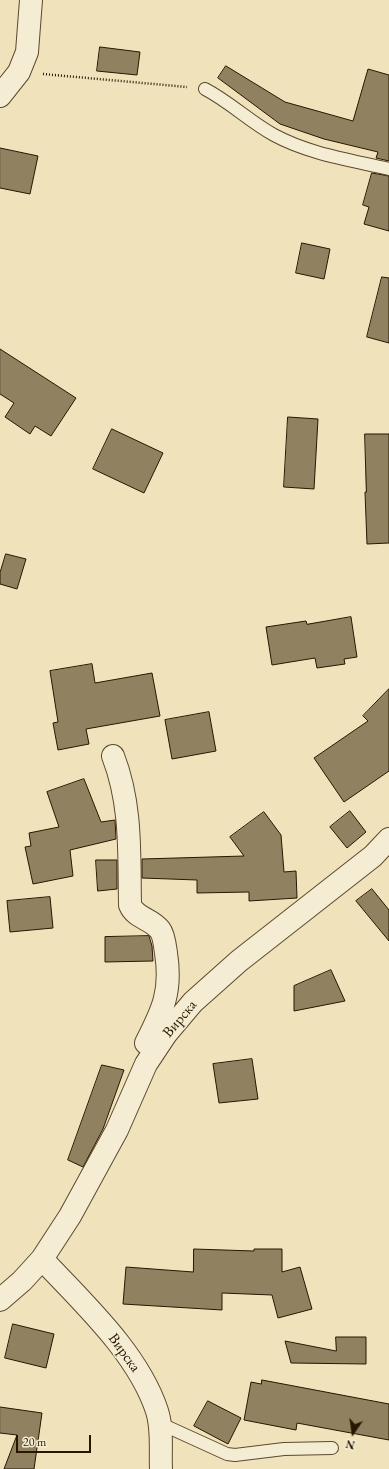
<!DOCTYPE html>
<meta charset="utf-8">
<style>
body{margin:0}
#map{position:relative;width:389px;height:1469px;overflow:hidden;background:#f0e3bb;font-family:"EB Garamond",serif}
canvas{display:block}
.north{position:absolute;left:333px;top:1413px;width:40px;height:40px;-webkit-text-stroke:3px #f5edd3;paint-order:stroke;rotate:193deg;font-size:11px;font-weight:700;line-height:16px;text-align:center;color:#291600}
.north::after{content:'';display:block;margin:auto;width:14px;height:18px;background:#291600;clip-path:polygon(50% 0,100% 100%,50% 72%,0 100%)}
.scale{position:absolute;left:16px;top:1435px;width:75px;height:18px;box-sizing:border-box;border:2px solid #291600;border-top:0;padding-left:5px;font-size:12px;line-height:14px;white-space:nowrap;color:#291600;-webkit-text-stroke:3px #f5edd3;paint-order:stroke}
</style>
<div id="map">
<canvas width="389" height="1469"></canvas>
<div class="north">N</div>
<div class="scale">20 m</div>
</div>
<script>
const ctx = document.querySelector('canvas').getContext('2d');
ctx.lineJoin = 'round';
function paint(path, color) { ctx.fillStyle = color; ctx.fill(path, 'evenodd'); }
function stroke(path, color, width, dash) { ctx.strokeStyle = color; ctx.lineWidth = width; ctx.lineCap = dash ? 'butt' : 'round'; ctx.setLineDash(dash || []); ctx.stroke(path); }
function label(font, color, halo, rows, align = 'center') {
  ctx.font = font + ' "EB Garamond",serif'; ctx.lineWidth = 3; ctx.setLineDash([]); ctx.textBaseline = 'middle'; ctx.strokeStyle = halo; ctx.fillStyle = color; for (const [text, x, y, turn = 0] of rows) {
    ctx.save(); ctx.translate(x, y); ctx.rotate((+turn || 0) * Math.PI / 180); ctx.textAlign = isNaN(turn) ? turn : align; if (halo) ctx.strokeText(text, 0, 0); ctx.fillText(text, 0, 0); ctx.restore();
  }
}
const building = new Path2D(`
 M 100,47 L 140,52 L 137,75 L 97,71 Z
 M 226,66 L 285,102 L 353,121 L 368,69 L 389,75 L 389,161 L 376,158 L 378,152 L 324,139 L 280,124 L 218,78 Z
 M 0,148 L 38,156 L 30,194 L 0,188 Z
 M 372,173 L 389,176 L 389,231 L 364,224 L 369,207 L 363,205 Z
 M 302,243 L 330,249 L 324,279 L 296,273 Z
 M 382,277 L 389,278 L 389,343 L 367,337 Z
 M 0,349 L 76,398 L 51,436 L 35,426 L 30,434 L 5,417 L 14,403 L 0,394 Z
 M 288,417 L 318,419 L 314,489 L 284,487 Z
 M 112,429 L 163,453 L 144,493 L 93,469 Z
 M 365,434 L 389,434 L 389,543 L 367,544 L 365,492 L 366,492 Z
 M 6,554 L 26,559 L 17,589 L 0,584 L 0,573 Z
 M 351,617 L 357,657 L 344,659 L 345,664 L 317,668 L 315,658 L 272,665 L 266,627 L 306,621 L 307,624 Z
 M 92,664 L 95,683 L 152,673 L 160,716 L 86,729 L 89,744 L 58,750 L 53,723 L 58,722 L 50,671 Z
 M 389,689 L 389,771 L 344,802 L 314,758 L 368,721 L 363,716 Z
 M 209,712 L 216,751 L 172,759 L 165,720 Z
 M 84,779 L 101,822 L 115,820 L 116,839 L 70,850 L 73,876 L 33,884 L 25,847 L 31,846 L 29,833 L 59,827 L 47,792 Z
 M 350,811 L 366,832 L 347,848 L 330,827 Z
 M 264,812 L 281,835 L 284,872 L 296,871 L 297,898 L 249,901 L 249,892 L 197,893 L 197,880 L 142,878 L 142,859 L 244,856 L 230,837 Z
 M 96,860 L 117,860 L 117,889 L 98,891 Z
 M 372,889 L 389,910 L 389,941 L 356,901 Z
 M 50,897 L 53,928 L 10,932 L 7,901 Z
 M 149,936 L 152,946 L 153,961 L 105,962 L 105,937 Z
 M 331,970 L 345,1001 L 294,1011 L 294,986 Z
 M 252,1059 L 258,1099 L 219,1103 L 213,1064 Z
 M 102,1065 L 124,1070 L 103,1129 L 83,1167 L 68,1160 Z
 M 194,1249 L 254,1251 L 254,1249 L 282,1249 L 282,1272 L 300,1267 L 312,1309 L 278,1318 L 272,1295 L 222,1293 L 222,1310 L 123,1304 L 126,1267 L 193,1272 Z
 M 13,1324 L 54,1334 L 46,1368 L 5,1358 Z
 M 336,1337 L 366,1337 L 366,1364 L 291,1363 L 285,1341 L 336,1351 Z
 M 262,1380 L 389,1404 L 389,1440 L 297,1423 L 296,1430 L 244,1420 L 251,1382 L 261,1384 Z
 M 208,1401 L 241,1418 L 228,1444 L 194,1426 Z
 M 0,1407 L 42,1413 L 34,1469 L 4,1469 L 17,1435 L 0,1433 Z`);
const path = new Path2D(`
 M 43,74 L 187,87`);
const lane = new Path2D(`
 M 205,89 C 230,102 250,122 274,135 C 309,154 351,160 389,169
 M 159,1423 L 227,1454 L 235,1455 L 284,1449 L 332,1448`);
const street = new Path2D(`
 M 0,96 L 19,72 L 27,52 L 31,0
 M 113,756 C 132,805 129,854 130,905 C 136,919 151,918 160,930 C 164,935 165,946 166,953 C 172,991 163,1010 146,1043
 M 42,1259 C 83,1303 138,1353 157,1411 C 163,1429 160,1451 161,1469
 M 0,1300 L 22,1281 L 42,1259 L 70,1216 L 117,1130 L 146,1064 L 166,1034 L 193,1002 L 239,961 L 373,856 L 389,839`);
const streetNames = [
 ["Вирска",180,1019,-50],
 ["Вирска",124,1353,54]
];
paint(building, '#908161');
stroke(building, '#291600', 1);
stroke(lane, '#5b492f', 14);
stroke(street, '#5b492f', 24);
stroke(path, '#291600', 2.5, [1, 2]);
stroke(lane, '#f5edd3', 12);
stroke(street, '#f5edd3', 22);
label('15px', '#291600', '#f5edd3', streetNames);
</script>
